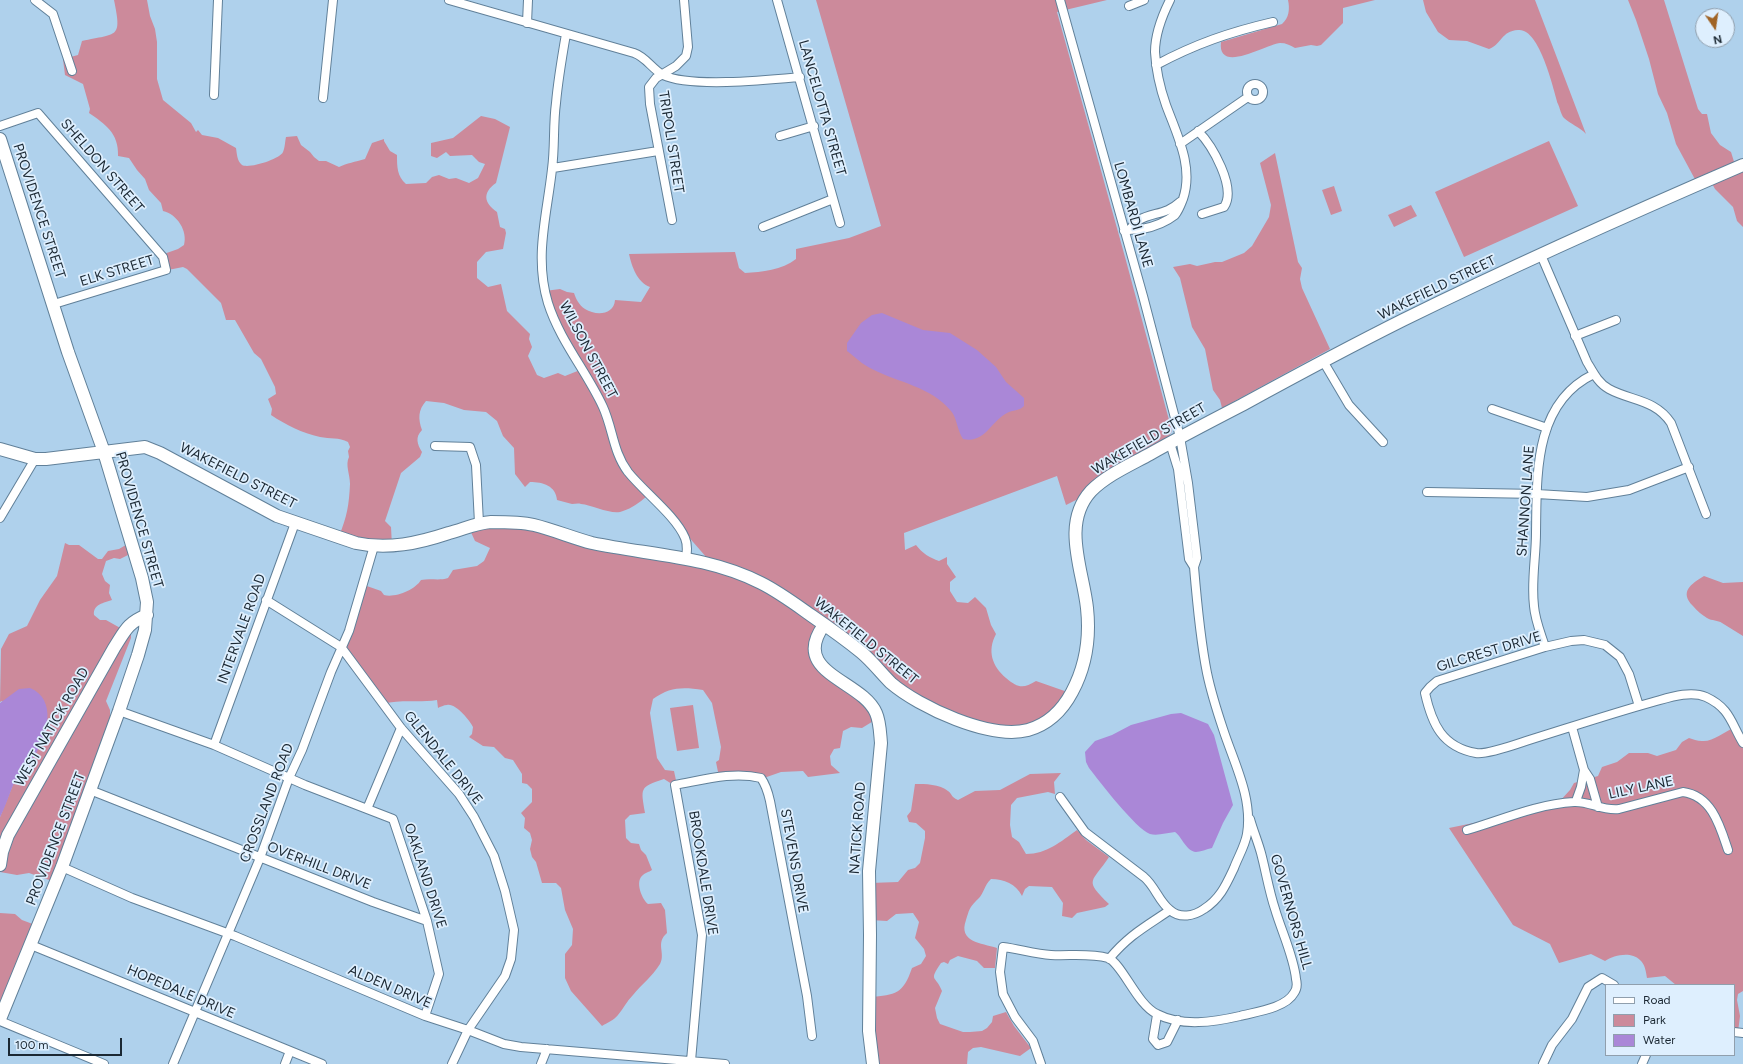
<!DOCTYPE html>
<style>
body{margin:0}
#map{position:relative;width:1743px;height:1064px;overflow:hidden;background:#afd1ec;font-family:Figtree,sans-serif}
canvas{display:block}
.legend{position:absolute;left:1605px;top:984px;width:130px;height:72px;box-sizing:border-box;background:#deeffe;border:1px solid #909fad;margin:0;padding:5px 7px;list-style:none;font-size:12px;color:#1b2833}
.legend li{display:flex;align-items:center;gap:8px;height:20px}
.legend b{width:20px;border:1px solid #909fad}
.north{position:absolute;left:1695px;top:8px;width:40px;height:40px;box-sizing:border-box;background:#deeffe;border:1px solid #909fad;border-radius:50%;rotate:167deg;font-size:11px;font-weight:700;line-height:16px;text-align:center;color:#1b2833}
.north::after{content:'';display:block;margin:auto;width:14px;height:18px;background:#a06426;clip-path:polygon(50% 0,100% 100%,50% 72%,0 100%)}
.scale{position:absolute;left:8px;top:1038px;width:114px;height:18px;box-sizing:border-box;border:2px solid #1b2833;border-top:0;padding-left:5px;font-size:12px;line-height:14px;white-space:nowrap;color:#1b2833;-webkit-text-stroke:3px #deeffe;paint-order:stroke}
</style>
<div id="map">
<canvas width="1743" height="1064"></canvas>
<ul class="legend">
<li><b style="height:5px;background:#fff"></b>Road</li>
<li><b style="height:11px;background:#cc8a9b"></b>Park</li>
<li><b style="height:11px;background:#aa87d7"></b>Water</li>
</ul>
<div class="north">N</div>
<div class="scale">100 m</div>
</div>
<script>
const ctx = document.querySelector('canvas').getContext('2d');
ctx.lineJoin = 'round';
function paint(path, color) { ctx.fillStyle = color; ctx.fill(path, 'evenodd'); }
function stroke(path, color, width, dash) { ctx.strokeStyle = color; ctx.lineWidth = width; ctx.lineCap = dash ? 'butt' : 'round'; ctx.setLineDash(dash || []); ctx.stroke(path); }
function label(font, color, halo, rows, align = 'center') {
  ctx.font = font + ' Figtree,sans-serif'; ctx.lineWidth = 3.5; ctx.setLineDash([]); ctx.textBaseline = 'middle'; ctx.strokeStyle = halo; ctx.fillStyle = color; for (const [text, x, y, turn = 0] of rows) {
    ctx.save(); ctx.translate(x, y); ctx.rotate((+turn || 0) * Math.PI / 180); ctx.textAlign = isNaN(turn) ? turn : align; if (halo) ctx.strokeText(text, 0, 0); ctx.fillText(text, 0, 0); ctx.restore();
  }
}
const green = new Path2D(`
 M 114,0 L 147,0 L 150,16 L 155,29 L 157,42 L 157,79 L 163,100 L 191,123 L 196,132 L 198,130 L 202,135 L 218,138 L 236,148 C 237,154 237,161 242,165 C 249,169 280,159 283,152 C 285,148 285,141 286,137 L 297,136 L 301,145 L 310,152 L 314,157 L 319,161 L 326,161 L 339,167 C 347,163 355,162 365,159 L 372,143 L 384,139 L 384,141 L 390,151 L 397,155 C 397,167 397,176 406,184 L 426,183 L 432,177 L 439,175 L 449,179 L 456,178 L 469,183 L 478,178 L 485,164 L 479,162 L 472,155 L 450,156 L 446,152 L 437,158 L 431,156 L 431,143 L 453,138 L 481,116 L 495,119 L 510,127 L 496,183 C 482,193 484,203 497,212 L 500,227 L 505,229 L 506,233 L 503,249 L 486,252 L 477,262 L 477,278 L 488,287 L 501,284 L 507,311 L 530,334 L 529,339 L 532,347 L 528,356 L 537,375 L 544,378 L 558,373 L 565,376 L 580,370 L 545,291 L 560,289 L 567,292 L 574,293 C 576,299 579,305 585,309 C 596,316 614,315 615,300 L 641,302 L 650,287 C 637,282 632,267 629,254 L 735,252 L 739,268 L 745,273 C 762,272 782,270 796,259 L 796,249 L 849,238 L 881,226 L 816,0 L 1107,0 L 1057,12 L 1125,257 L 1172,431 L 1169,436 L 1103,474 L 1078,499 L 1066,505 L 1057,476 L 904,533 L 905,550 L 916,545 C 922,553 930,558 939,561 L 947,557 L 947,564 L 956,577 L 950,582 L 950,591 L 957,602 L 968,603 L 975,597 L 986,608 L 991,625 L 996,634 C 987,651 992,666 1006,678 C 1018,688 1023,689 1036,681 L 1076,695 L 1068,709 L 1053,721 L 980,732 L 938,718 L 916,707 L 888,686 L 821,624 L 816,661 L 857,694 L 875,720 L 862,728 L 851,727 L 843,731 L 840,748 L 834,749 L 830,756 L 831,765 L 840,773 L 808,777 L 803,771 L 781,772 L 761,779 L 719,777 L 716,762 L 719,760 L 721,747 L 712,703 L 703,690 C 682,687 670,687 653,699 L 650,713 L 657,758 L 665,770 L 674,771 L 677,785 L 675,786 L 664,779 C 639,787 641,788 645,813 L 630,815 L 625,820 L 626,838 L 631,843 L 639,844 L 641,850 L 646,855 L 652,870 C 649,872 644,873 641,877 C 636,884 642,899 648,904 L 661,903 L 665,910 L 667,933 C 655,943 666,953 660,964 C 652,977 642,984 633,995 C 627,1001 623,1009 618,1015 C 614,1020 607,1023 602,1026 L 571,991 L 565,978 L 565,954 L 572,945 L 573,929 L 565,910 L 561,888 L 556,883 L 542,883 L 536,862 L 532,857 L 530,849 L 532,840 L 530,833 L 524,828 L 525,818 L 521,813 L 532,802 L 532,789 L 527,784 L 522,783 L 522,774 L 513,760 L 505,758 L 494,747 L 483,746 L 469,737 L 472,734 L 473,727 C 470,721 456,703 447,705 C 444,705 440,707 438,708 L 437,700 C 419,703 400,699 383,704 L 345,652 L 364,585 L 381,591 L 384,595 C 395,598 415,590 421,580 C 431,578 439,581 448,578 L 453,570 L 477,566 L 484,561 L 490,548 L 475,541 L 469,528 L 492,523 L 571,538 L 707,558 L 673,519 L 647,496 C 639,503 632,508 623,511 C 613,516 593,505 581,504 C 578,503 575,504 572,504 C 567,503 562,501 557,500 C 556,486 543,482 530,482 L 525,487 L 515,474 L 514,448 L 503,436 L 497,421 L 486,412 L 464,410 L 444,403 L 426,401 C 418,410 418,419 422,430 C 415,437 417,444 422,452 L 420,457 L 401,473 L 385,521 L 391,527 L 392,546 L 339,536 C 347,517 349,505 350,484 C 350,474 345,465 349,457 L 348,451 L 350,447 L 348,442 C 339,437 330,439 320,437 C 302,433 286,425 271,415 L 272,409 L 268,399 L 276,394 L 275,387 L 261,359 L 254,353 L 235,320 L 226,320 L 221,303 L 187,269 L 183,267 L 168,270 L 161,255 L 178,249 L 184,245 C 188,231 177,214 163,211 L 161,203 L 149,190 L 145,179 L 137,170 L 129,158 L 118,156 C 119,133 105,124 89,113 L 90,109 L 83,84 L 65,75 L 63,59 L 78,55 L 82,41 C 118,33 122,39 114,0 Z
 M 1288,0 L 1375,0 L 1343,8 L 1343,23 L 1321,45 L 1317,46 L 1311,45 L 1295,48 C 1290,45 1286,43 1280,43 C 1267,44 1217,75 1221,42 L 1282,24 C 1289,18 1290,9 1288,0 Z
 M 1423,0 L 1535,0 L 1586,134 C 1580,127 1570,124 1564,118 C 1561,115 1560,108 1558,104 C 1553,87 1539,27 1518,30 C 1501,31 1502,44 1489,49 L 1467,41 L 1449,40 L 1438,32 L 1426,12 Z
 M 1628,0 L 1664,0 L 1698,109 L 1702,114 L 1707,114 L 1711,133 L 1720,145 L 1731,152 L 1736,168 L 1743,165 L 1743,227 L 1737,221 L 1733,207 L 1715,189 L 1710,180 L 1697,183 L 1676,144 L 1667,113 L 1658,94 L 1649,59 L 1636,20 Z
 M 1549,141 L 1578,206 L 1464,257 L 1435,192 Z
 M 1275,153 L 1298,262 L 1302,268 L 1300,279 L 1302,288 L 1330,349 L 1222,408 L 1220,400 L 1213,390 L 1205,349 L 1192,327 L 1180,278 L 1173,267 L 1190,264 L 1197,266 L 1215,262 L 1222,262 L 1244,253 L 1252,246 L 1269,217 L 1271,205 L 1260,163 Z
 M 1334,186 L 1342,211 L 1331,215 L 1322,190 Z
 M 1411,205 L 1417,216 L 1394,227 L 1388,215 Z
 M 131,542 L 134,552 L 120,559 L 114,558 L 106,561 L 102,574 L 105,581 L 110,585 L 109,593 L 112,600 C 104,603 93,604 94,615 L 100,620 L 106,620 L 131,634 L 131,638 L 106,701 L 110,710 L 110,735 L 55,882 L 29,873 L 17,875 L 0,872 L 4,838 L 0,837 L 0,817 L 14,782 L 36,753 L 2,701 L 0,702 L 1,649 L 9,634 L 27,626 L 40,600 L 57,576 L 65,543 L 69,545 L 79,545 L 98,559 L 102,559 L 108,551 L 119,549 Z
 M 1704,576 L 1723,583 L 1743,582 L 1743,636 C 1736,632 1729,627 1722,623 C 1718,620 1712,621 1707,618 C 1702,615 1697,611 1693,606 C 1679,592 1691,584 1704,576 Z
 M 693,705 L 699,748 L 677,751 L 670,708 Z
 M 1735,727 L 1743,740 L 1743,991 L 1738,994 L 1737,1000 L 1740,1016 L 1738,1032 L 1734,1032 L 1734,985 L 1676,985 L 1665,976 L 1647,978 C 1646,972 1645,964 1640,960 C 1631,951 1614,955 1605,961 L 1591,954 L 1559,963 L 1550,944 L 1513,925 L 1449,828 L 1537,810 L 1558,803 L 1570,790 L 1574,783 L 1598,776 L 1602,767 L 1617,762 L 1629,753 L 1648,753 L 1657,756 L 1676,750 L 1682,742 L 1689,738 C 1693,739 1697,741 1702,741 C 1713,742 1724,732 1735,727 Z
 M 1061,773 L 1054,782 L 1055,794 L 1048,792 L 1017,798 L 1011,805 L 1010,825 L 1012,837 L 1019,842 L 1026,854 C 1047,854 1060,842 1077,830 L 1086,840 L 1109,857 C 1092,883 1083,879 1109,904 L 1105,907 L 1077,913 L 1072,918 L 1062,916 L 1063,903 L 1052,887 L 1029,886 L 1025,889 L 1022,896 C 1016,884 1004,879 991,879 C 984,885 984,894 978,899 C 969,908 970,908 966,920 C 958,942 981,943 997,948 L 995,968 L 984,968 L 977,961 L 958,956 L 950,960 L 948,964 L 944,962 L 941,963 C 928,982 936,975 942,991 L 935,1008 L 937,1018 L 940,1024 L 963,1032 L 970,1032 L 982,1031 L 987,1028 L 992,1022 L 993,1016 L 1006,1012 L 1014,1026 L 1031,1048 L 1020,1056 L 981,1047 L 973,1048 L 968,1052 L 967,1064 L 874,1064 L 870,997 C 896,995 903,994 912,968 L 921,964 L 926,956 L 924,949 L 915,938 L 919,922 L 913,913 L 896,914 L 887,921 L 870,920 L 870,883 L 898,882 L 908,870 L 915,868 L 920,863 L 925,838 L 925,831 L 916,823 L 909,822 L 907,816 L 911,811 L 915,784 C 925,784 940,784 948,791 C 953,795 950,796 958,800 L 975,791 L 1000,790 L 1030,774 Z
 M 0,913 L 15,914 L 22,920 L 38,926 L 0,1019 Z`);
const water = new Path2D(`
 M 882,313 L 923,330 L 950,333 L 977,350 L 996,367 L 1006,382 L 1024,398 L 1024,406 C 1020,411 1012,410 1007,413 C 991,421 985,444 963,439 C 957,430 957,418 951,411 C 930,386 899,383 872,369 C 863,365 855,357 847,351 L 847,343 L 861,323 L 872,315 Z
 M 30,688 C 57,699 48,735 35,755 C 29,764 20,773 14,783 C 9,794 6,806 0,817 L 0,703 L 19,689 Z
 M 1181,713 L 1208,724 L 1214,735 L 1233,805 L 1223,823 L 1212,848 C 1207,849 1200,852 1196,852 C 1186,851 1182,837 1175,832 C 1167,833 1157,836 1150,834 C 1136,829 1099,781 1089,768 L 1086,762 L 1085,752 L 1095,741 L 1112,735 L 1131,725 L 1171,714 Z`);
const street = new Path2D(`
 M 35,0 L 53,14 L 72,71
 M 449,0 L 634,53 C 646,57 652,69 663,75 C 690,88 768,80 800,77
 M 777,0 L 840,223
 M 1060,0 L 1143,296 L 1180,437 L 1188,483 L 1197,558 L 1194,567 C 1197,603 1200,638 1207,673 C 1211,692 1217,711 1223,729 C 1234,763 1253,798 1247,834 C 1245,846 1238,857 1234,868 C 1226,885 1220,899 1204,909 C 1194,916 1180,919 1170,910 C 1145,927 1129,935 1109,959
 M 1129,6 L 1144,0
 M 527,23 L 528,0
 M 566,34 C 562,57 558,80 556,103 C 553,125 555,147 552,169 C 547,215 534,257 548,303 C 560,341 587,372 603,407 C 613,429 613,452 628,472 C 644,492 676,516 685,538 C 688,545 687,552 686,559
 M 1156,65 C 1195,44 1230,32 1273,22
 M1247 92a8 8 0 1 1 16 0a8 8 0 1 1-16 0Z
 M 214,95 L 218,0
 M 323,98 L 333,0
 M 0,126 L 38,113 L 163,257 L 166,270 L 54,304
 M 1198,131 C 1212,145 1237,188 1224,207 L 1202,214
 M 780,136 L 814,126
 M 1180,144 L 1248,97
 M 553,168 L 658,151
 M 672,220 L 650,104 L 649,87 L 656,78 L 676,66 L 686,56 L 688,47 L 684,0
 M 763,227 L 833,199
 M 1130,229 C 1132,227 1135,222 1139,220 C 1153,212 1166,215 1180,202
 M 1124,231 C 1130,229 1135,230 1142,229 C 1153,227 1166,222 1175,215 C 1179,210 1181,204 1183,199 C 1194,167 1177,135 1166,105 C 1160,88 1156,70 1155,52 C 1155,34 1162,16 1170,0
 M 1541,255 L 1587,362 C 1593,372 1598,383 1609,389 C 1631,401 1655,399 1671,423 L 1706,514
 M 1575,336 L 1616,320
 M 1323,361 L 1349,405 L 1383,442
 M 1492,409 L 1547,428
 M 1170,443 L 1178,469 L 1189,559 L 1194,567
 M 435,446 L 470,447 L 476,465 L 479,523
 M 1427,492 L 1537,494 L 1587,497 L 1629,490 L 1689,467
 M 0,518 L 35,459
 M 266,600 L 341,647 L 401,728 L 459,794 L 474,817 L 494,856 L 505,891 L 514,930 L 511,959 L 505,976 L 468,1030 L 452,1064
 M 1545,647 C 1541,634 1535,620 1534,606 C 1531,582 1536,557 1536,533 C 1537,476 1533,403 1594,374
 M 1639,706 L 1629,674 L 1620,657 L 1605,645 L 1584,640 L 1571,641 L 1545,647 L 1437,681 L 1430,687 L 1425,693 C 1432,724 1442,747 1476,753 C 1486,755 1514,745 1526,741 C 1568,728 1610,714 1653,702 C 1668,698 1690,690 1706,697 C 1730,708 1731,723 1743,743
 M 119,711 L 214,745 L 305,785 L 393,819 L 427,921 L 439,974 L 425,1016
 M 1572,727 L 1584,770 L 1590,779 L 1598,807
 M 214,745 L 295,523
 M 90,790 L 373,902 L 427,921
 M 1060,797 L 1085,832 L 1144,877 C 1155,886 1159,902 1170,910
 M 1576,801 L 1581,787 L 1584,770
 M 367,809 L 401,728
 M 1467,830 C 1501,820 1537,804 1574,802 C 1589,801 1602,811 1619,809 L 1683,792 C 1712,796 1720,826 1728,850
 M 62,867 L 132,898 L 235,936 L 425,1016 L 468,1030 L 504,1044 L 521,1047 L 725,1064
 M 31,945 L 322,1064
 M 1157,1015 L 1153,1039 L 1158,1045 L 1167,1042 L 1178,1020
 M 0,1021 L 104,1064
 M 1734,1032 L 1743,1033
 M 691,1061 L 702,935 L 675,785 C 703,780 733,771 761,778 C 766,785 768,792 770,801 L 807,996 L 812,1036
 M 173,1064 L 260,858 L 289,778 L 302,750 L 331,672 L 349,631 L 374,546
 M 285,1064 L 290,1051
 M 541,1064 L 547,1049
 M 1041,1064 L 1033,1041 L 1015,1017 L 1003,994 L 1000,972 L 1003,947 C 1019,949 1035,954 1051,955 C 1069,956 1090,953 1108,958 C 1122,963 1137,1005 1157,1014 C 1182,1027 1214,1022 1240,1016 C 1255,1012 1286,1008 1294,993 C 1297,989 1297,983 1296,979 C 1294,957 1281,930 1275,909 C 1269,891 1266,872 1261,853 C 1258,842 1253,830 1250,819
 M 1543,1064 L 1552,1045 L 1572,1019 L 1588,987 L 1602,978 L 1614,985
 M 1642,1064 L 1646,1055`);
const secondary = new Path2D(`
 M 0,139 L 68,352 L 104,452 L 142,578 L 147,602 L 145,630 L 138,655 L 119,711 L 62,867 L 0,1019
 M 0,449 L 35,459 L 46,459 L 145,447 L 160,453 L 277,516 L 356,543 C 388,550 419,543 449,533 C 464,529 476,523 491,522 C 505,522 521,522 534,525 C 554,530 573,538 592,543 C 649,555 708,556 761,583 C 779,592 795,604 812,616 C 828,627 845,639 861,652 C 872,661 881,673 891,683 C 919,707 990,740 1028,730 C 1049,724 1062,711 1072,692 C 1086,666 1090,636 1087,608 C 1083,570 1061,524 1091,491 C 1107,475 1130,465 1150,454 C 1180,437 1211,421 1242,405 C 1295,376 1349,347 1403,320 C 1515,265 1629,214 1743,165
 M 824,625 C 789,673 862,680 876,713 C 880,722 880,733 881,743 L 869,871 L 870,935 L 869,1031 L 873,1064
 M 0,865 L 2,852 L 8,835 L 114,648 C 125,631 127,623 147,615`);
const streetNames = [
 ["LANCELOTTA STREET",822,108,74],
 ["TRIPOLI STREET",671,142,81],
 ["SHELDON STREET",102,166,49],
 ["PROVIDENCE STREET",39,211,72],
 ["LOMBARDI LANE",1133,215,74],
 ["ELK STREET",117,271,-17],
 ["WAKEFIELD STREET",1437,288,-26],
 ["WILSON STREET",588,350,62],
 ["WAKEFIELD STREET",1149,439,-30],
 ["WAKEFIELD STREET",238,476,27],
 ["SHANNON LANE",1526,501,-86],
 ["PROVIDENCE STREET",139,520,74],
 ["INTERVALE ROAD",242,629,-70],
 ["WAKEFIELD STREET",866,641,39],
 ["GILCREST DRIVE",1489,652,-17],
 ["WEST NATICK ROAD",52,727,-60],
 ["GLENDALE DRIVE",443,758,51],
 ["LILY LANE",1641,788,-12],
 ["CROSSLAND ROAD",267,803,-69],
 ["NATICK ROAD",858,828,-86],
 ["PROVIDENCE STREET",56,839,-69],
 ["STEVENS DRIVE",794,861,80],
 ["OVERHILL DRIVE",319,866,21],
 ["BROOKDALE DRIVE",703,873,81],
 ["OAKLAND DRIVE",425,876,72],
 ["GOVERNORS HILL",1291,912,74],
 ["ALDEN DRIVE",390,987,23],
 ["HOPEDALE DRIVE",181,992,23]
];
paint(green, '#cc8a9b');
paint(water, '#aa87d7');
stroke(street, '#618099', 10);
stroke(secondary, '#618099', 14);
stroke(street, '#fff', 8);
stroke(secondary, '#fff', 12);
label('14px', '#1b2833', '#deeffe', streetNames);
</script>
